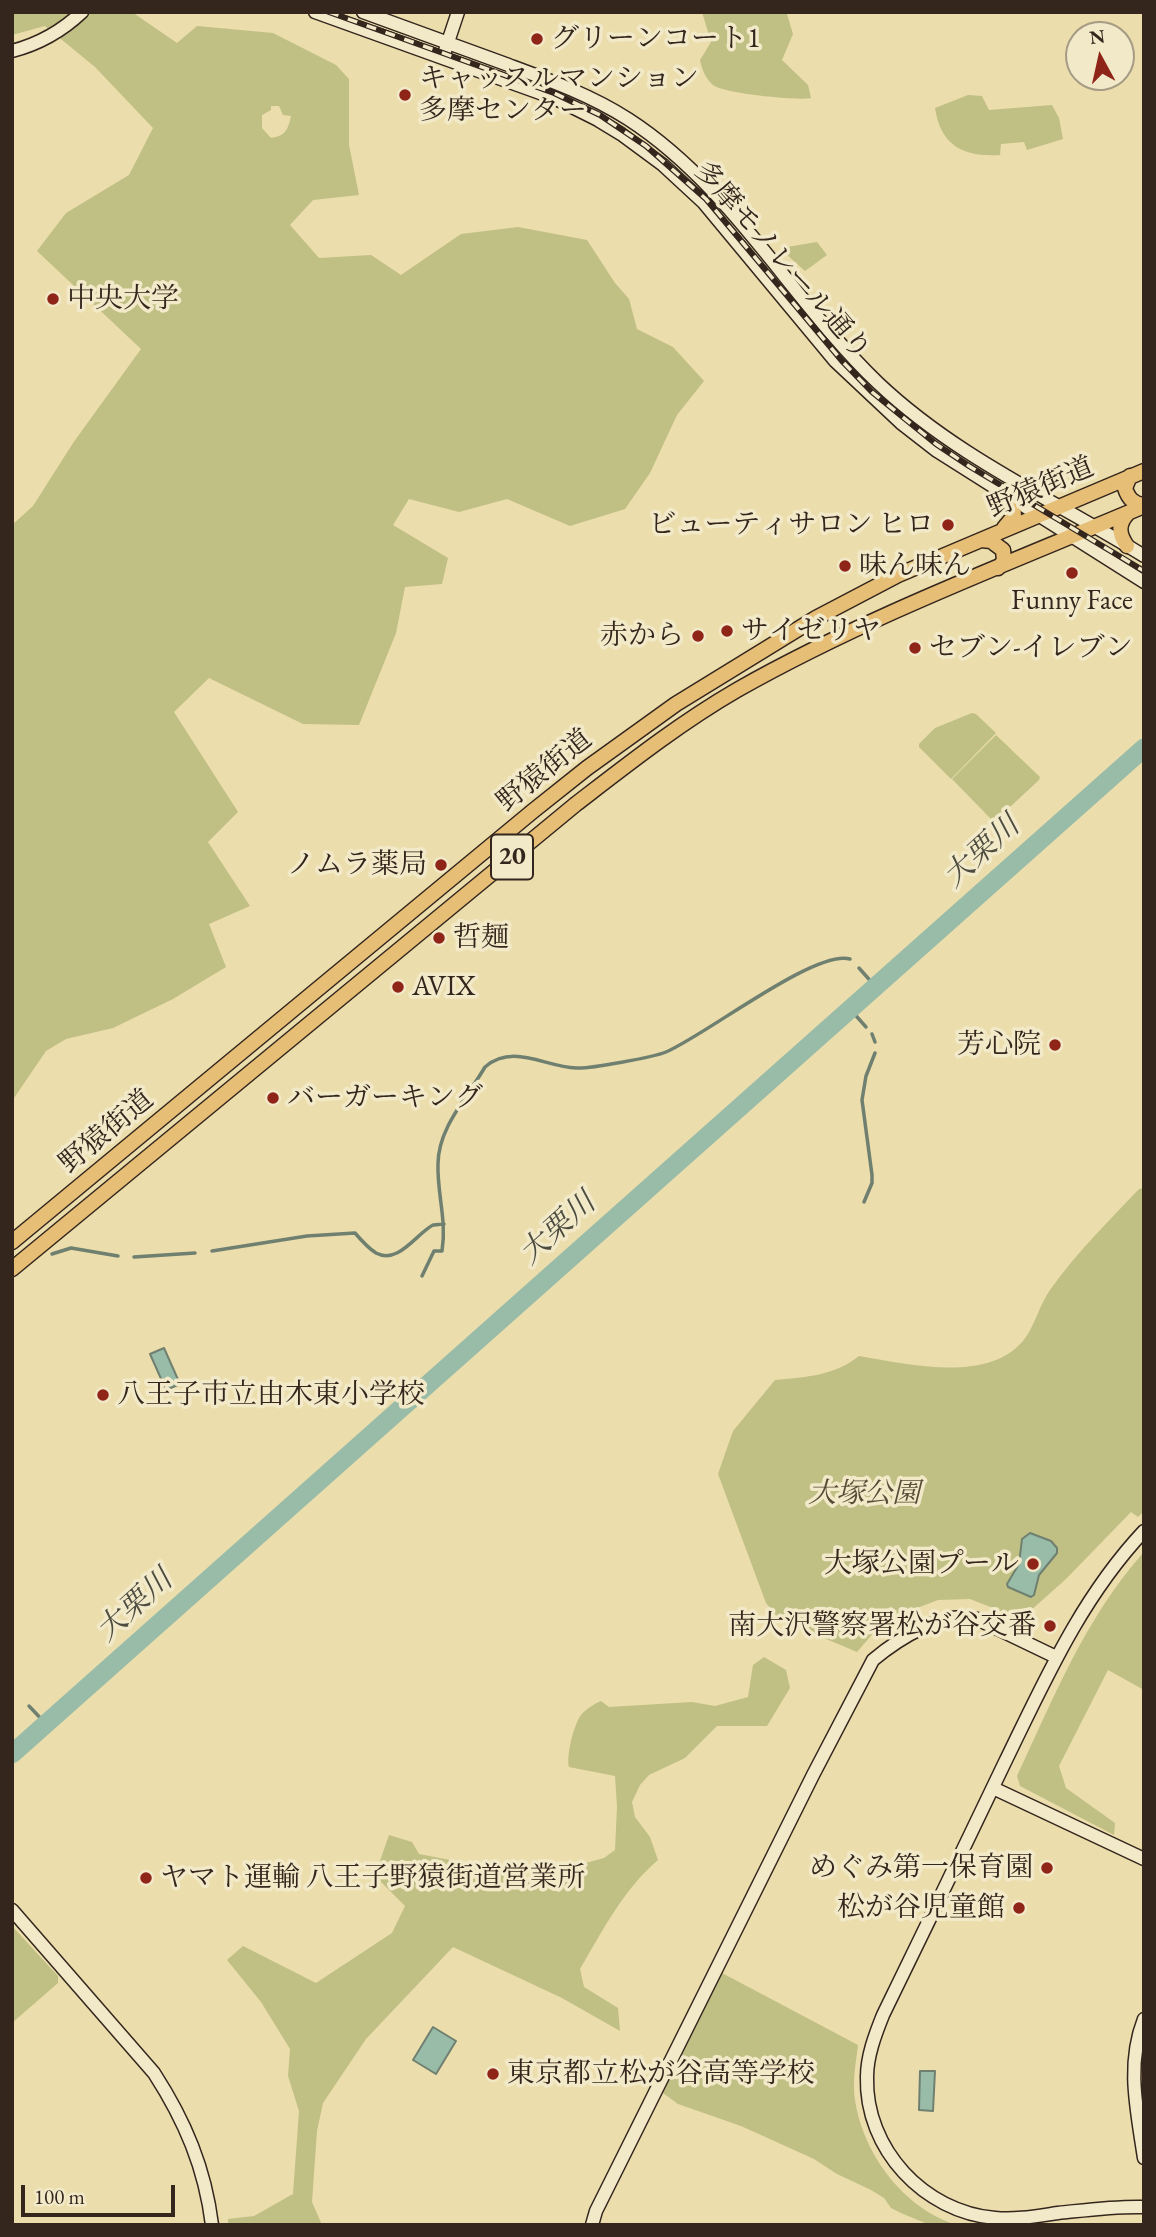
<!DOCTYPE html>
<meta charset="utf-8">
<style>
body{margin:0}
#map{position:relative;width:1156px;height:2237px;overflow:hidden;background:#ebddac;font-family:"EB Garamond",serif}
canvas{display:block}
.frame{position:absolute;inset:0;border:14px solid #34261d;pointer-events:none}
.north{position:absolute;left:1065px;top:21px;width:70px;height:70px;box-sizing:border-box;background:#f2e9c9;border:2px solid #a69b84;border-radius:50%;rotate:352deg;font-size:19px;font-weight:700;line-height:28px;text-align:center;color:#34261d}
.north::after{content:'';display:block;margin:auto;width:24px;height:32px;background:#8f2418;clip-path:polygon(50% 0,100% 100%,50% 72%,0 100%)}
.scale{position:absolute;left:21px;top:2185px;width:154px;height:32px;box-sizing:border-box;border:4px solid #34261d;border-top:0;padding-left:9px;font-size:21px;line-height:24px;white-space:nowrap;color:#34261d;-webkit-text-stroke:5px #f2e9c9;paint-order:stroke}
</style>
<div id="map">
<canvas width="1156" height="2237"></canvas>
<div class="frame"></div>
<div class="north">N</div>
<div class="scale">100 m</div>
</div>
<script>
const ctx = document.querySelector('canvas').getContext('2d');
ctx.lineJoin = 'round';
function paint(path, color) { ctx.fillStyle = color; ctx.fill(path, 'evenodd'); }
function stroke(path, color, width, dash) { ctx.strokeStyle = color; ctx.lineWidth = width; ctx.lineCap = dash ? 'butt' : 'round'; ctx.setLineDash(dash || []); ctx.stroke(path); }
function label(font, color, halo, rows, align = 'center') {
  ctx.font = font + ' "EB Garamond","Noto Serif JP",serif'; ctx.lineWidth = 7; ctx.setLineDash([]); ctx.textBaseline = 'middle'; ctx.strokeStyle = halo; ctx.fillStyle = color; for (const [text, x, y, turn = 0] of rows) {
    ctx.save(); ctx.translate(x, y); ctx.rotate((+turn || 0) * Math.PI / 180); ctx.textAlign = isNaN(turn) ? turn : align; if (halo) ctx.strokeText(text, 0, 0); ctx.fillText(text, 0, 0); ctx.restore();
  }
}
const green = new Path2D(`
 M 12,12 L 73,12 L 88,16 L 91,12 L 132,12 L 177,43 L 197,26 L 273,33 L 336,65 L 349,79 L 349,145 L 359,195 L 313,200 L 290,225 L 319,258 L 371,255 L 401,275 L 461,234 L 518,227 L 587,240 L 615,283 L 629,299 L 637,329 L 673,347 L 704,381 L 677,415 L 650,473 L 625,509 L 570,526 L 507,499 L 459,512 L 409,499 L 393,525 L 448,558 L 442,584 L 405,587 L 396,633 L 359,725 L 303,724 L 209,678 L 174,712 L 238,812 L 208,842 L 250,906 L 209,924 L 226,967 L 173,999 L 113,1028 L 66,1039 L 46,1051 L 12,1101 L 12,525 L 33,506 L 73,443 L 141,349 L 37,251 L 66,213 L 129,175 L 153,128 L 95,67 L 45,26 L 12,35 ZM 271,106 L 279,106 L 283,115 L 291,116 C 288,129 286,136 271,138 L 262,128 L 262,115 L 271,110 Z
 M 702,12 L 789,12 L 787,14 L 793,34 L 782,60 L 808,85 L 811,98 C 797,101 722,93 713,85 C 705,78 702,69 700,60 L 711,42 Z
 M 968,95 L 982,96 L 989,110 L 1052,105 L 1059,118 L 1063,139 L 1027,150 L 1024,142 L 1001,144 L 1000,155 C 963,157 941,146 935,108 Z
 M 817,242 L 827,255 L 805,271 L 785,253 L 787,247 Z
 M 972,713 L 976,714 L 996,733 L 951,779 L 919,747 L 919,744 L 935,728 Z
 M 996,735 L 1040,777 L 1039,780 L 996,820 L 991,819 L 952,779 Z
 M 1144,1188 L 1144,1511 L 1138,1517 L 1131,1512 L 1066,1579 L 1021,1619 L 970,1599 L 938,1600 L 904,1613 L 876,1630 L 857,1652 L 779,1619 L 766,1603 L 718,1474 L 733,1431 L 775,1380 C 806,1377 834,1376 859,1356 C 908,1364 992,1385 1026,1337 C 1036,1322 1040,1304 1050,1290 C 1076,1253 1108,1222 1139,1189 Z
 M 1142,1554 L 1144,1690 L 1108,1670 L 1059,1766 L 1066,1788 L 1115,1823 L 1114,1835 L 1020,1786 L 1017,1776 C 1054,1697 1084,1621 1142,1554 Z
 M 764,1657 L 786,1670 L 790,1688 L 767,1726 L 717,1726 L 685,1758 L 649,1775 L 640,1785 L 632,1802 L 635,1817 L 650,1837 L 658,1860 C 623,1890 603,1930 580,1969 L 584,1987 L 618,2008 L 620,2031 L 562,1998 L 453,1947 L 366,2039 L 323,2103 L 317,2131 L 312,2202 L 322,2225 L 228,2225 L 228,2219 L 254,2216 L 293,2194 L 299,2111 L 288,2076 L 290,2049 L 261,2002 L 227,1960 L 243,1946 L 316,1983 L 392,1933 L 405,1906 L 381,1882 L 380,1861 L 389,1835 L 412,1842 L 419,1854 L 497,1869 L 532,1881 L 561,1881 L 582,1864 L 604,1858 L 615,1850 L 617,1807 L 615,1776 L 569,1767 C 566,1756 574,1724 581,1715 C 586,1709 594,1704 601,1701 L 609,1707 L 692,1702 L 715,1706 L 748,1697 L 753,1665 Z
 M 12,1926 L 58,1976 L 58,1983 L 12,2023 Z
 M 722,1973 L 858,2045 C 856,2063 852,2081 855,2100 C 863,2154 904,2209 957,2225 L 930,2225 L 901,2213 L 891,2208 L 884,2198 L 871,2190 L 837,2174 L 814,2159 L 741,2126 L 678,2104 L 663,2093 Z`);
const water = new Path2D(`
 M 164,1348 L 180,1384 L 166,1390 L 150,1354 Z
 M 1030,1533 L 1051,1541 L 1057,1548 L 1057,1553 L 1039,1575 L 1034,1595 L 1031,1597 L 1008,1587 L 1007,1584 L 1019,1564 L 1022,1539 Z
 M 433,2027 L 456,2041 L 436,2074 L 413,2060 Z
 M 920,2071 L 935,2071 L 933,2111 L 919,2110 Z`);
const stream = new Path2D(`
 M 859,968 L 875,986
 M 850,1009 L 866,1027
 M 872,1034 L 875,1042
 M 864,1202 L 872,1183 L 872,1175 L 862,1100 L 866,1076 L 875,1053
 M 212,1251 L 307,1236 L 355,1233 C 361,1240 368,1248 376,1253 C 398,1265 416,1234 433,1225 C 434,1225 443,1224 444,1224
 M 52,1254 L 71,1248 L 118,1256
 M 134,1257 L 195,1253
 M 422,1276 L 434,1251 L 442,1251 C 447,1220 437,1194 438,1164 C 438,1128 467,1098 485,1067 C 513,1043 545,1067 576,1068 C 590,1069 654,1057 666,1052 C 706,1035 815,949 850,959
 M 29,1706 L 47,1725`);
const river = new Path2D(`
 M 12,1754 L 1144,748`);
const secondary = new Path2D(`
 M 315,12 L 554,98 L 598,120 L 621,134 L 663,165 L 703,202 L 835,361 L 901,423 L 937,451 L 1144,582
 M 363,12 C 410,29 456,46 503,63 C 546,79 589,94 628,119 C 732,186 791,300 878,383 C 956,457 1054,500 1144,556
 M 12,51 C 39,44 62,31 82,12
 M 445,51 L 458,12
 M 1144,1531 C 1081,1598 1045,1680 1005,1762 C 965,1846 924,1931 883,2015 C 875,2035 867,2056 867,2077 C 865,2149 924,2212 995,2218 C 1016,2220 1037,2216 1058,2213 C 1087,2210 1115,2206 1144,2207
 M 993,1788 L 1144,1859
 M 12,1910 L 154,2073 C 185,2121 205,2168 212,2225
 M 1144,2019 C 1126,2065 1137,2110 1144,2158
 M 592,2225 L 596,2211 L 813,1775 L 873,1660 C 898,1639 945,1609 977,1619 L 1056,1657`);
const primary = new Path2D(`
 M 1130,476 L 1125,488 C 1128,498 1133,504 1144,505
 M 1004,528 L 1014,516 L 1013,503 L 1008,496
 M 981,540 L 991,541 L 1003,550 L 1004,561 L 998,568
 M 1127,546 C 1118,533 1118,524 1128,513
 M 12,1242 L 533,811 L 587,768 L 676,704 L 816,618 L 898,575 L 1144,471
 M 12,1269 L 576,804 C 628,764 680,723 737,690 C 866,617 1007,564 1144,506`);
const rail = new Path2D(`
 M 329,12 L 554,93 L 600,115 L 646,146 L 706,199 L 843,362 L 872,392 L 936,444 L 969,466 L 1144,571`);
const markers = [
 [537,39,7,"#8f2418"],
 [405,95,7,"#8f2418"],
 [53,299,7,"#8f2418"],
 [948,525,7,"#8f2418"],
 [845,566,7,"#8f2418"],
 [1072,573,7,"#8f2418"],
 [727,631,7,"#8f2418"],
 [698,636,7,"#8f2418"],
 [915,648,7,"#8f2418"],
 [441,865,7,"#8f2418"],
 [439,938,7,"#8f2418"],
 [398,987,7,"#8f2418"],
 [1055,1045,7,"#8f2418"],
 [273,1098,7,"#8f2418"],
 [103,1395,7,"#8f2418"],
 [1033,1564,7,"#8f2418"],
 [1050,1626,7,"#8f2418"],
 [1047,1868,7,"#8f2418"],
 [146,1878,7,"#8f2418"],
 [1019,1908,7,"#8f2418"],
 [493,2074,7,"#8f2418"]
];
const shields = [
 [512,857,42]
];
const shieldNames = [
 ["20",512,857]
];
const poiNames = [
 ["グリーンコート1",551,39],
 ["キャッスルマンション",419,79],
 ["多摩センター",419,111],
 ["中央大学",67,299],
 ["ビューティサロン ヒロ",934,525,"right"],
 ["味ん味ん",859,566],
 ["Funny Face",1072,601,"center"],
 ["サイゼリヤ",741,631],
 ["赤から",684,636,"right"],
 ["セブン-イレブン",929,648],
 ["ノムラ薬局",427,865,"right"],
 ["哲麺",453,938],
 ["AVIX",412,987],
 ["芳心院",1041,1045,"right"],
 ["バーガーキング",287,1098],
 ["八王子市立由木東小学校",117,1395],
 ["大塚公園プール",1019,1564,"right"],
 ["南大沢警察署松が谷交番",1036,1626,"right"],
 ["めぐみ第一保育園",1033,1868,"right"],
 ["ヤマト運輸 八王子野猿街道営業所",160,1878],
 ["松が谷児童館",1005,1908,"right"],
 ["東京都立松が谷高等学校",507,2074]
];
const streetNames = [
 ["多摩モノレール通り",782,261,49],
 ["野猿街道",1041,488,-23],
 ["野猿街道",545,771,-39],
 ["野猿街道",107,1132,-40]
];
const parkNames = [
 ["大塚公園",864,1494]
];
const waterNames = [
 ["大栗川",982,852,-42],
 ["大栗川",558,1229,-42],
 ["大栗川",135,1606,-42]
];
paint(green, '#c0bf84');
paint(water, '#98bca8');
stroke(water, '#708070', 2);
stroke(stream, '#708070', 3.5);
stroke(river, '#98bca8', 19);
stroke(secondary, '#34261d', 15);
stroke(primary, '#34261d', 17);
stroke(secondary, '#f2e9c9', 12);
stroke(primary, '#e6be76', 14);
stroke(rail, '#34261d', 6);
stroke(rail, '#f2e9c9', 3.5, [10]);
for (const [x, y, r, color] of markers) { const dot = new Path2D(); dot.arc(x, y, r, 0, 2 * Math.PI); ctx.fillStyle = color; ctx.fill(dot); stroke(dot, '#f2e9c9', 2.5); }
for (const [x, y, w] of shields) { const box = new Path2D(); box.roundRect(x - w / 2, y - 22.5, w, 45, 5); ctx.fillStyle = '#f2e9c9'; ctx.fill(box); stroke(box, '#34261d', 2); }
label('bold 26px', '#34261d', null, shieldNames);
label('28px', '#34261d', '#f2e9c9', poiNames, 'left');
label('28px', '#34261d', '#f2e9c9', streetNames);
label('italic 28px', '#574c37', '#f2e9c9', parkNames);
label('italic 30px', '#4d4c40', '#f2e9c9', waterNames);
</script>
